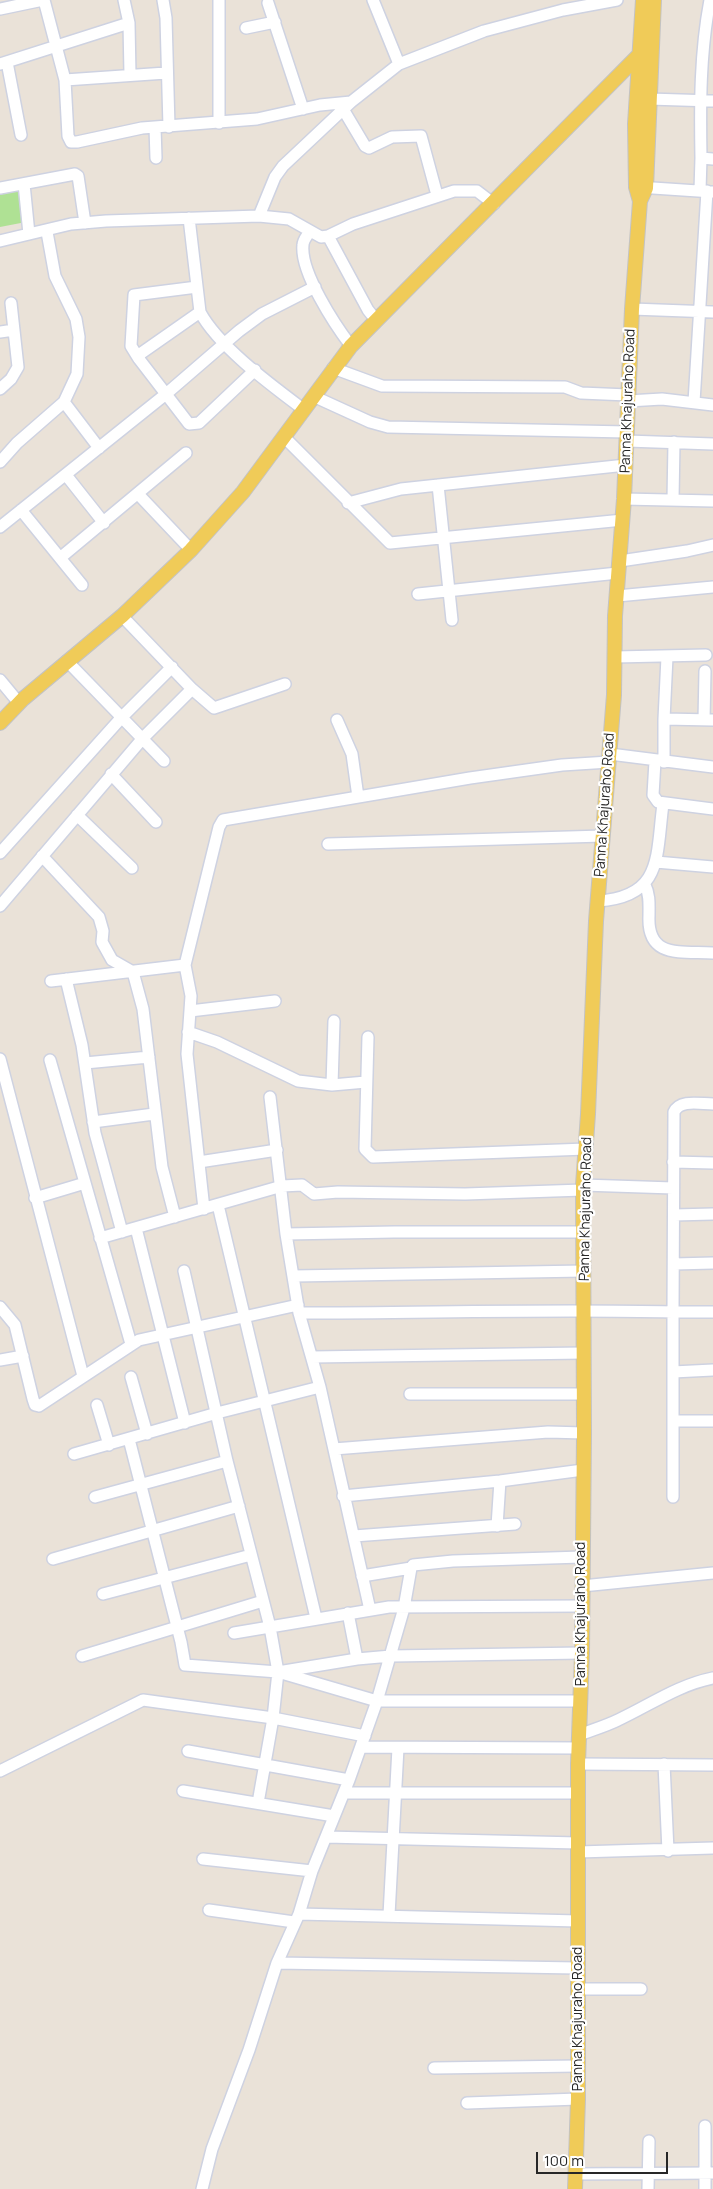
<!DOCTYPE html>
<style>
body{margin:0}
#map{position:relative;width:713px;height:2189px;overflow:hidden;background:#eae2d8;font-family:Manrope,sans-serif}
canvas{display:block}
.scale{position:absolute;left:536px;top:2152px;width:132px;height:22px;box-sizing:border-box;border:2px solid #272727;border-top:0;padding-left:6px;font-size:15px;line-height:18px;white-space:nowrap;color:#272727;-webkit-text-stroke:4px #fff;paint-order:stroke}
</style>
<div id="map">
<canvas width="713" height="2189"></canvas>
<div class="scale">100 m</div>
</div>
<script>
const ctx = document.querySelector('canvas').getContext('2d');
ctx.lineJoin = 'round';
function paint(path, color) { ctx.fillStyle = color; ctx.fill(path, 'evenodd'); }
function stroke(path, color, width, dash) { ctx.strokeStyle = color; ctx.lineWidth = width; ctx.lineCap = dash ? 'butt' : 'round'; ctx.setLineDash(dash || []); ctx.stroke(path); }
function label(font, color, halo, rows, align = 'center') {
  ctx.font = font + ' Manrope,sans-serif'; ctx.lineWidth = 4.5; ctx.setLineDash([]); ctx.textBaseline = 'middle'; ctx.strokeStyle = halo; ctx.fillStyle = color; for (const [text, x, y, turn = 0] of rows) {
    ctx.save(); ctx.translate(x, y); ctx.rotate((+turn || 0) * Math.PI / 180); ctx.textAlign = isNaN(turn) ? turn : align; if (halo) ctx.strokeText(text, 0, 0); ctx.fillText(text, 0, 0); ctx.restore();
  }
}
const green = new Path2D(`
 M 20,190 L 26,222 L 0,227 L 0,193 Z`);
const minor = new Path2D(`
 M 44,0 L 65,80 L 68,136 L 71,142 L 77,142 L 142,128 L 257,119 L 320,105 L 351,102
 M 124,0 L 129,23 L 130,75
 M 163,0 L 166,18 L 169,127
 M 219,0 L 219,123
 M 373,0 L 399,64
 M 268,3 L 303,109
 M 0,9 L 43,0
 M 246,28 L 275,22
 M 7,62 L 21,135
 M 0,64 L 129,23
 M 65,80 L 166,73
 M 649,99 L 713,101
 M 343,109 L 365,146 L 369,148 L 392,137 L 421,136 L 437,195
 M 155,127 L 156,158
 M 701,158 C 700,105 700,52 710,0
 M 24,184 L 29,234
 M 638,187 L 713,192
 M 0,188 L 75,174 L 78,176 L 85,223
 M 700,190 L 701,158 L 713,159
 M 259,216 L 275,177 L 283,166 L 351,102 L 399,64 L 484,31 L 563,10 L 617,0
 M 189,218 L 200,312 C 218,346 271,385 303,409
 M 310,231 C 307,236 303,240 303,245 C 300,272 335,325 351,346
 M 328,236 L 368,310 L 376,320
 M 0,241 L 71,224 L 106,221 L 259,216 L 289,219 L 321,237 L 328,236 L 353,224 L 454,191 L 477,191 L 494,204
 M 632,309 L 713,312
 M 200,312 L 140,354 L 139,359 L 189,424 L 199,423 L 255,370
 M 0,332 L 14,330
 M 139,359 L 131,346 L 134,295 L 197,287
 M 333,368 L 382,386 L 565,387 L 581,393 L 628,395
 M 0,389 L 11,379 L 18,367 L 11,303
 M 313,396 L 370,422 L 388,427 L 627,432
 M 628,401 L 662,399 L 713,405
 M 64,402 L 99,448
 M 694,402 L 707,191
 M 284,437 L 390,543 L 623,520
 M 627,441 L 713,444
 M 0,462 L 17,443 L 64,402 L 77,374 L 79,337 L 76,319 L 55,276 L 47,232
 M 66,475 L 104,523
 M 438,485 L 452,620
 M 138,494 L 191,550
 M 624,499 L 713,501
 M 673,500 L 674,442
 M 348,503 L 401,489 L 626,465
 M 21,510 L 82,585
 M 0,527 L 166,394 L 239,331 L 262,314 L 315,287
 M 60,558 L 186,453
 M 620,561 L 687,551 L 713,545
 M 418,594 L 618,573
 M 617,596 L 713,587
 M 615,657 L 706,655
 M 67,661 L 164,761
 M 0,680 L 19,703
 M 192,689 L 214,708 L 285,684
 M 664,719 L 713,720
 M 337,720 L 352,754 L 358,797
 M 704,720 L 705,671
 M 610,754 L 713,767
 M 655,761 L 653,795 L 658,802 L 713,809
 M 664,762 L 664,719 L 667,657
 M 111,774 L 156,822
 M 77,815 L 132,868
 M 328,844 L 603,836
 M 0,853 L 122,717 L 172,667
 M 42,856 L 99,917 L 103,931 L 102,942 L 112,960 L 133,972 L 143,1009 L 162,1167 L 175,1217
 M 656,862 L 713,867
 M 645,885 C 650,895 649,905 649,916 C 647,959 681,951 713,953
 M 598,901 C 663,897 656,856 663,804
 M 0,906 L 143,738 L 192,689 L 122,616
 M 185,965 L 191,996 L 187,1054 L 204,1209
 M 66,979 L 82,1045 L 95,1133 L 122,1232
 M 51,981 L 185,965 L 219,827 L 223,820 L 470,778 L 562,765 L 609,762
 M 190,1011 L 275,1001
 M 188,1032 L 217,1042 L 298,1081 L 332,1085 L 366,1082
 M 368,1037 L 365,1149 L 373,1157 L 586,1149
 M 0,1059 L 83,1376
 M 50,1060 L 131,1344
 M 85,1063 L 149,1057
 M 332,1085 L 334,1021
 M 270,1097 L 286,1234 L 299,1313 L 320,1387 L 370,1610
 M 713,1104 C 700,1104 680,1099 674,1112 L 673,1312 L 713,1312
 M 93,1122 L 154,1114
 M 199,1162 L 277,1150
 M 673,1162 L 713,1163
 M 583,1185 L 673,1188
 M 35,1198 L 85,1183
 M 218,1205 L 316,1618
 M 674,1215 L 713,1214
 M 136,1228 L 185,1423
 M 286,1234 L 394,1232 L 584,1232
 M 100,1238 L 282,1186 L 302,1185 L 314,1194 L 338,1192 L 465,1194 L 583,1190
 M 674,1264 L 713,1263
 M 184,1271 L 227,1461 L 270,1627 L 278,1672
 M 294,1276 L 584,1271
 M 0,1307 L 15,1325 L 33,1399 L 35,1405 L 39,1406 L 139,1340 L 298,1305
 M 299,1313 C 424,1313 549,1309 673,1312 L 673,1497
 M 312,1357 L 583,1353
 M 0,1360 L 23,1356
 M 673,1372 L 713,1370
 M 131,1377 L 147,1434
 M 410,1394 L 583,1394
 M 97,1405 L 109,1445
 M 675,1421 L 713,1421
 M 129,1439 L 181,1642 L 185,1665 L 278,1672 L 377,1701 L 580,1701
 M 334,1449 L 548,1432 L 584,1433
 M 74,1454 L 217,1413 L 320,1387
 M 343,1496 L 500,1481 L 583,1470
 M 95,1497 L 227,1461
 M 497,1526 L 500,1481
 M 354,1536 L 515,1524
 M 53,1559 L 239,1506
 M 362,1576 L 411,1568
 M 582,1586 L 713,1573
 M 103,1594 L 251,1555
 M 348,1613 L 357,1659
 M 234,1633 L 389,1607 L 582,1606
 M 82,1656 L 263,1601
 M 579,1735 C 592,1730 606,1726 618,1720 C 650,1705 678,1685 713,1678
 M 361,1747 L 579,1748
 M 188,1751 L 349,1780
 M 578,1764 L 713,1765
 M 664,1764 L 668,1851
 M 0,1771 L 143,1700 L 273,1718 L 365,1736
 M 183,1791 L 334,1816
 M 344,1793 L 578,1793
 M 258,1803 L 273,1718 L 278,1672 L 357,1659 L 391,1656 L 582,1653
 M 326,1837 L 578,1843
 M 578,1852 L 713,1848
 M 203,1859 L 312,1871
 M 209,1910 L 294,1922
 M 299,1914 L 578,1921
 M 389,1915 L 398,1748
 M 277,1963 L 577,1968
 M 577,1989 L 641,1989
 M 434,2068 L 578,2066
 M 467,2103 L 578,2099
 M 575,2174 L 713,2173
 M 202,2189 L 212,2149 L 249,2050 L 277,1963 L 299,1914 L 312,1871 L 349,1780 L 377,1701 L 404,1608 L 411,1568 L 413,1565 L 453,1561 L 582,1557
 M 648,2189 L 649,2141
 M 705,2189 L 705,2126`);
const major = new Path2D(`
 M 640,201 L 636,187 L 635,124 L 643,0
 M 0,723 L 23,699 L 122,616 L 191,550 L 243,492 L 351,346 L 639,55
 M 575,2189 L 578,2099 L 578,1764 L 582,1653 L 584,1433 L 583,1185 L 588,1114 L 596,921 L 614,695 L 615,616 L 624,499 L 632,309 L 640,201 L 646,188 L 654,0`);
const streetNames = [
 ["Panna Khajuraho Road",628,401,-88],
 ["Panna Khajuraho Road",605,805,-86],
 ["Panna Khajuraho Road",586,1209,-89],
 ["Panna Khajuraho Road",581,1614,-90],
 ["Panna Khajuraho Road",578,2019,-90]
];
paint(green, '#afe194');
stroke(minor, '#ced2e1', 14);
stroke(major, '#c3c3c3', 16);
stroke(minor, '#fff', 11);
stroke(major, '#f0cb58', 14);
label('14px', '#272727', '#fff', streetNames);
</script>
